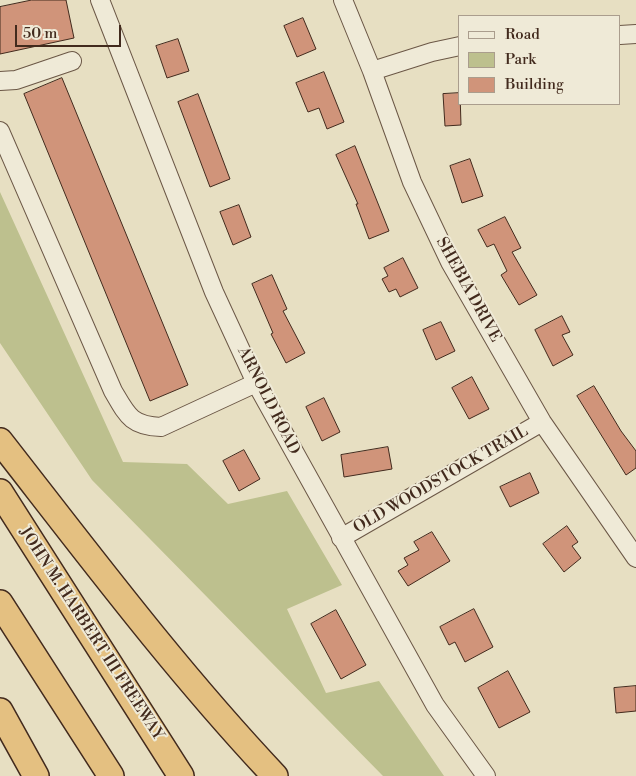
<!DOCTYPE html>
<style>
body{margin:0}
#map{position:relative;width:636px;height:776px;overflow:hidden;background:#e7dfc2;font-family:"Libre Bodoni",serif}
canvas{display:block}
.legend{position:absolute;left:458px;top:15px;width:162px;height:90px;box-sizing:border-box;background:#efead7;border:1px solid #aa9d8d;margin:0;padding:6px 9px;list-style:none;font-size:15px;color:#422a1d}
.legend li{display:flex;align-items:center;gap:10px;height:25px}
.legend b{width:25px;border:1px solid #aa9d8d}
.scale{position:absolute;left:15px;top:25px;width:106px;height:22px;box-sizing:border-box;border:2px solid #422a1d;border-top:0;padding-left:6px;font-size:15px;line-height:18px;white-space:nowrap;color:#422a1d;-webkit-text-stroke:4px #efead7;paint-order:stroke}
</style>
<div id="map">
<canvas width="636" height="776"></canvas>
<ul class="legend">
<li><b style="height:6px;background:#efead7"></b>Road</li>
<li><b style="height:14px;background:#bdc08e"></b>Park</li>
<li><b style="height:14px;background:#d0947a"></b>Building</li>
</ul>
<div class="scale">50 m</div>
</div>
<script>
const ctx = document.querySelector('canvas').getContext('2d');
ctx.lineJoin = 'round';
function paint(path, color) { ctx.fillStyle = color; ctx.fill(path, 'evenodd'); }
function stroke(path, color, width, dash) { ctx.strokeStyle = color; ctx.lineWidth = width; ctx.lineCap = dash ? 'butt' : 'round'; ctx.setLineDash(dash || []); ctx.stroke(path); }
function label(font, color, halo, rows, align = 'center') {
  ctx.font = font + ' "Libre Bodoni",serif'; ctx.lineWidth = 4; ctx.setLineDash([]); ctx.textBaseline = 'middle'; ctx.strokeStyle = halo; ctx.fillStyle = color; for (const [text, x, y, turn = 0] of rows) {
    ctx.save(); ctx.translate(x, y); ctx.rotate((+turn || 0) * Math.PI / 180); ctx.textAlign = isNaN(turn) ? turn : align; if (halo) ctx.strokeText(text, 0, 0); ctx.fillText(text, 0, 0); ctx.restore();
  }
}
const green = new Path2D(`
 M 0,192 L 123,462 L 187,464 L 228,504 L 287,491 L 342,585 L 287,609 L 326,693 L 379,681 L 444,776 L 383,776 L 92,480 L 0,343 Z`);
const building = new Path2D(`
 M 32,0 L 66,0 L 74,38 L 0,54 L 0,7 Z
 M 303,18 L 316,49 L 297,57 L 284,26 Z
 M 178,39 L 189,71 L 167,78 L 156,46 Z
 M 324,72 L 344,122 L 327,129 L 319,108 L 308,112 L 296,83 Z
 M 62,78 L 188,385 L 150,401 L 24,94 Z
 M 460,93 L 461,125 L 445,126 L 443,94 Z
 M 198,94 L 230,179 L 210,187 L 178,102 Z
 M 355,146 L 389,231 L 369,239 L 356,204 L 358,204 L 336,155 Z
 M 470,159 L 483,196 L 462,203 L 450,166 Z
 M 239,205 L 251,237 L 233,245 L 220,212 Z
 M 505,217 L 521,248 L 512,252 L 537,295 L 519,305 L 501,275 L 507,271 L 494,244 L 487,247 L 478,230 Z
 M 403,258 L 418,288 L 400,297 L 396,289 L 389,292 L 382,279 L 388,276 L 384,268 Z
 M 272,275 L 287,309 L 283,311 L 305,353 L 286,363 L 271,334 L 273,333 L 252,284 Z
 M 562,316 L 570,332 L 562,335 L 573,355 L 553,366 L 535,330 Z
 M 441,322 L 455,351 L 436,360 L 423,330 Z
 M 472,377 L 489,409 L 469,419 L 452,388 Z
 M 594,386 L 621,431 L 636,451 L 636,468 L 626,475 L 577,396 Z
 M 324,398 L 340,432 L 322,441 L 306,407 Z
 M 388,447 L 392,469 L 344,477 L 341,455 Z
 M 244,450 L 260,479 L 239,491 L 223,461 Z
 M 530,473 L 539,493 L 510,507 L 500,487 Z
 M 567,526 L 578,542 L 572,546 L 581,558 L 564,572 L 543,544 Z
 M 432,532 L 450,561 L 408,586 L 398,571 L 408,565 L 404,558 L 419,550 L 414,542 Z
 M 474,609 L 493,647 L 465,662 L 455,642 L 449,645 L 440,627 Z
 M 336,610 L 366,665 L 341,679 L 311,624 Z
 M 508,671 L 530,712 L 499,728 L 478,688 Z
 M 636,686 L 636,711 L 616,713 L 614,688 Z`);
const minor = new Path2D(`
 M 100,0 L 214,292 L 256,383 L 435,705 L 486,776
 M 343,0 L 372,71 L 412,182 L 450,262 L 542,422 L 636,558
 M 620,35 L 636,34
 M 372,71 L 432,52 L 460,46
 M 0,81 L 16,80 L 72,61
 M 0,131 L 113,391 C 127,415 131,426 161,427 L 256,383
 M 341,538 L 542,422`);
const highway = new Path2D(`
 M 0,441 C 89,555 176,671 275,776
 M 0,492 L 181,776
 M 0,603 L 111,776
 M 0,711 L 36,776`);
const streetNames = [
 ["SHEBIA DRIVE",468,290,61],
 ["ARNOLD ROAD",268,401,63],
 ["OLD WOODSTOCK TRAIL",441,480,-30],
 ["JOHN M. HARBERT III FREEWAY",91,634,57]
];
paint(green, '#bdc08e');
paint(building, '#d0947a');
stroke(building, '#422a1d', 1);
stroke(minor, '#6b5746', 20);
stroke(highway, '#422a1d', 28);
stroke(minor, '#efead7', 18);
stroke(highway, '#e4c081', 25);
label('16px', '#422a1d', '#efead7', streetNames);
</script>
